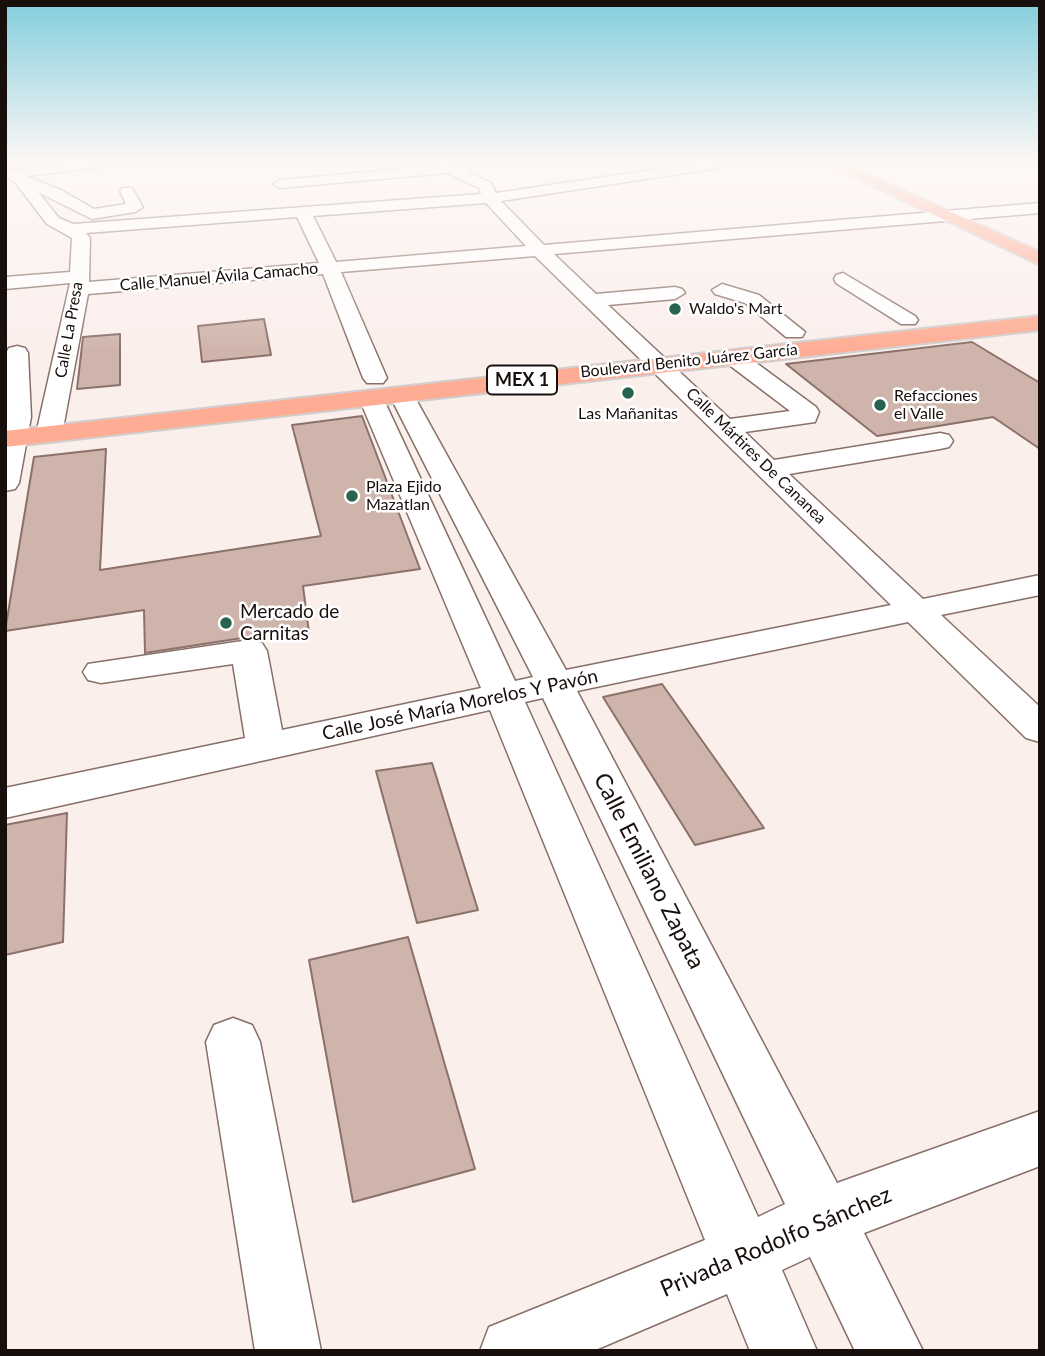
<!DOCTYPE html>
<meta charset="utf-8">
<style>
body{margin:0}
#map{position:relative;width:1045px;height:1356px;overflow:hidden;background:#fbefec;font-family:Lato,sans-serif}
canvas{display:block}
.frame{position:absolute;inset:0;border:7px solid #180e0c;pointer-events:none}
</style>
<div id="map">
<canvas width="1045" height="1356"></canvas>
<div class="frame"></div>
</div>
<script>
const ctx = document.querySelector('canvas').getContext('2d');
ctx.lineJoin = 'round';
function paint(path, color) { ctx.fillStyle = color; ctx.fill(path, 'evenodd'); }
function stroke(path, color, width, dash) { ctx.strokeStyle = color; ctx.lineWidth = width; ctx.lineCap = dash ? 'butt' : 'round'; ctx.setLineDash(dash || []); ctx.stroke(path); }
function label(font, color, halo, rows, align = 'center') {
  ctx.font = font + ' Lato,sans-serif'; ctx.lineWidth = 5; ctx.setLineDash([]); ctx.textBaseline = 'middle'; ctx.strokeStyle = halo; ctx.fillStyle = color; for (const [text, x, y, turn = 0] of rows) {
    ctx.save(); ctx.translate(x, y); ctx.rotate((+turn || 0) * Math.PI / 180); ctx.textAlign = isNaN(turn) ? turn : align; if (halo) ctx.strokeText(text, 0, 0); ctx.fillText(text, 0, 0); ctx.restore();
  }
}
const building = new Path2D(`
 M 264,319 L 271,355 L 202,362 L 198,326 Z
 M 120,334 L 120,385 L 77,389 L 83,337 Z
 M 972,342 L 1040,383 L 1040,449 L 993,417 L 877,436 L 786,364 Z
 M 362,416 L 420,569 L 303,586 L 309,633 L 262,640 L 249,637 L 145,653 L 144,610 L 5,631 L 34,457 L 106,449 L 100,570 L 321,536 L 292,425 Z
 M 662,684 L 764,828 L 695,845 L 603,697 Z
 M 432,763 L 478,910 L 417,923 L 376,771 Z
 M 67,813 L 63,942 L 5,955 L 5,825 Z
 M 408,937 L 475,1169 L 353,1202 L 309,960 Z`);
const minor = new Path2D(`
 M 69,163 L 109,163 L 102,167 L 26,176 L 61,190 L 94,209 L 126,204 L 120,191 L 122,188 L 132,188 L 143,207 L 135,212 L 92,219 L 38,192 L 59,218 L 73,224 L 481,194 L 479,188 L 447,173 L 280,188 L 273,184 L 280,180 L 433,166 L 431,163 L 469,164 L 471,167 L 466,171 L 491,183 L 496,193 L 699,163 L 732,163 L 725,167 L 501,201 L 544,245 L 1040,203 L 1040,213 L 554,254 L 596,294 L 675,287 L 682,289 L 685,293 L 675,299 L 608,305 L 730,419 L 790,411 L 724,361 L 721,356 L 724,351 L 740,351 L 816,407 L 819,412 L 815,422 L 745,432 L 774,460 L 940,433 L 949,435 L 953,441 L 949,447 L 940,449 L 789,474 L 923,599 L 1040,575 L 1040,595 L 941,615 L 1040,707 L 1040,742 L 1026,738 L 908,622 L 577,691 L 837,1183 L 1040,1111 L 1040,1166 L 864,1233 L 923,1351 L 855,1351 L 810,1257 L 782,1270 L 817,1351 L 750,1351 L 727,1294 L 593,1351 L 480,1351 L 489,1327 L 705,1240 L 490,710 L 5,818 L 5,788 L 245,738 L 233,664 L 101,683 L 88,680 L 83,672 L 88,664 L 249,640 L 262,643 L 267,651 L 282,730 L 481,688 L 359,398 L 362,393 L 371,391 L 380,393 L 383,398 L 515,681 L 533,677 L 389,394 L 392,389 L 401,387 L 410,389 L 413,394 L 566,670 L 891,605 L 535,256 L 341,272 L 387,378 L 383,383 L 367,383 L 363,378 L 323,274 L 88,294 L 62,434 L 58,439 L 49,442 L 40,439 L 36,434 L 70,283 L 5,289 L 5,277 L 70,272 L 72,238 L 47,224 L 15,182 L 5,177 L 5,171 ZM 486,203 L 526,246 L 336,262 L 313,216 ZM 297,217 L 319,263 L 89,282 L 90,238 L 86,233 ZM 543,698 L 785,1204 L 758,1217 L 525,702 Z
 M 843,273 L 915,316 L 918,320 L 915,324 L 901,324 L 836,283 L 834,279 L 836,275 Z
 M 722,284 L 759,295 L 805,332 L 802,337 L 786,337 L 745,303 L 715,294 L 712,290 Z
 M 17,346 L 25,348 L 28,353 L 31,417 L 19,483 L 15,489 L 5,491 L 6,353 L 9,348 Z
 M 233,1018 L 252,1025 L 260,1042 L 321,1351 L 255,1351 L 206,1042 L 214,1025 Z`);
const major = new Path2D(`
 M 824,163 L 842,163 L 1040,252 L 1040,265 Z
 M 1040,316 L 1040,330 L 5,447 L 5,431 Z`);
const markers = [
 [675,309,7,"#27634e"],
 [628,393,7,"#27634e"],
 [880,405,7,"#27634e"],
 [352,496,7,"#27634e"],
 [226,623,7,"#27634e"]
];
const farStreetnames = [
 ["Calle Manuel Ávila Camacho",219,277,-5],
 ["Calle La Presa",69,330,-80],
 ["Boulevard Benito Juárez García",689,361,-6],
 ["Calle Mártires De Cananea",756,456,44]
];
const farPoinames = [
 ["Waldo's Mart",689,309],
 ["Refacciones",894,396],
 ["el Valle",894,414],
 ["Las Mañanitas",628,414,"center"],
 ["Plaza Ejido",366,487],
 ["Mazatlan",366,505]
];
const shields = [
 [522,380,70]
];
const shieldNames = [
 ["MEX 1",522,380]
];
const poiNames = [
 ["Mercado de",240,612],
 ["Carnitas",240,634]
];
const streetNames = [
 ["Calle José María Morelos Y Pavón",460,705,-12]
];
const nearStreetnames = [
 ["Calle Emiliano Zapata",649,871,63],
 ["Privada Rodolfo Sánchez",776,1242,-23]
];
paint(building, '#cfb4ab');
stroke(building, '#8b716a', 2);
stroke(minor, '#886f67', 3);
stroke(major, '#d1cfce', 4);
paint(minor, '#fff');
paint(major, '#feac93');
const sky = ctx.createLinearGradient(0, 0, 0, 353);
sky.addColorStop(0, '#83cddc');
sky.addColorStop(0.46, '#fdf8f6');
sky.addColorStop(1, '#fdf8f600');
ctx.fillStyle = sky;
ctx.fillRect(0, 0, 1045, 353);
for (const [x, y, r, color] of markers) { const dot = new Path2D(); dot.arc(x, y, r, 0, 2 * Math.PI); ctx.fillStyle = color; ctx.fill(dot); stroke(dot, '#fff', 2.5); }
label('16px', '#180e0c', '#fff', farStreetnames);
label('16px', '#180e0c', '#fff', farPoinames, 'left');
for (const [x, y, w] of shields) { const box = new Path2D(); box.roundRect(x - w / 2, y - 14.5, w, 29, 5); ctx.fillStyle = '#fff'; ctx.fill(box); stroke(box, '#180e0c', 2); }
label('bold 18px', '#180e0c', null, shieldNames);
label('19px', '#180e0c', '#fff', poiNames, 'left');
label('19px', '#180e0c', '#fff', streetNames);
label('23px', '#180e0c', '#fff', nearStreetnames);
</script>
